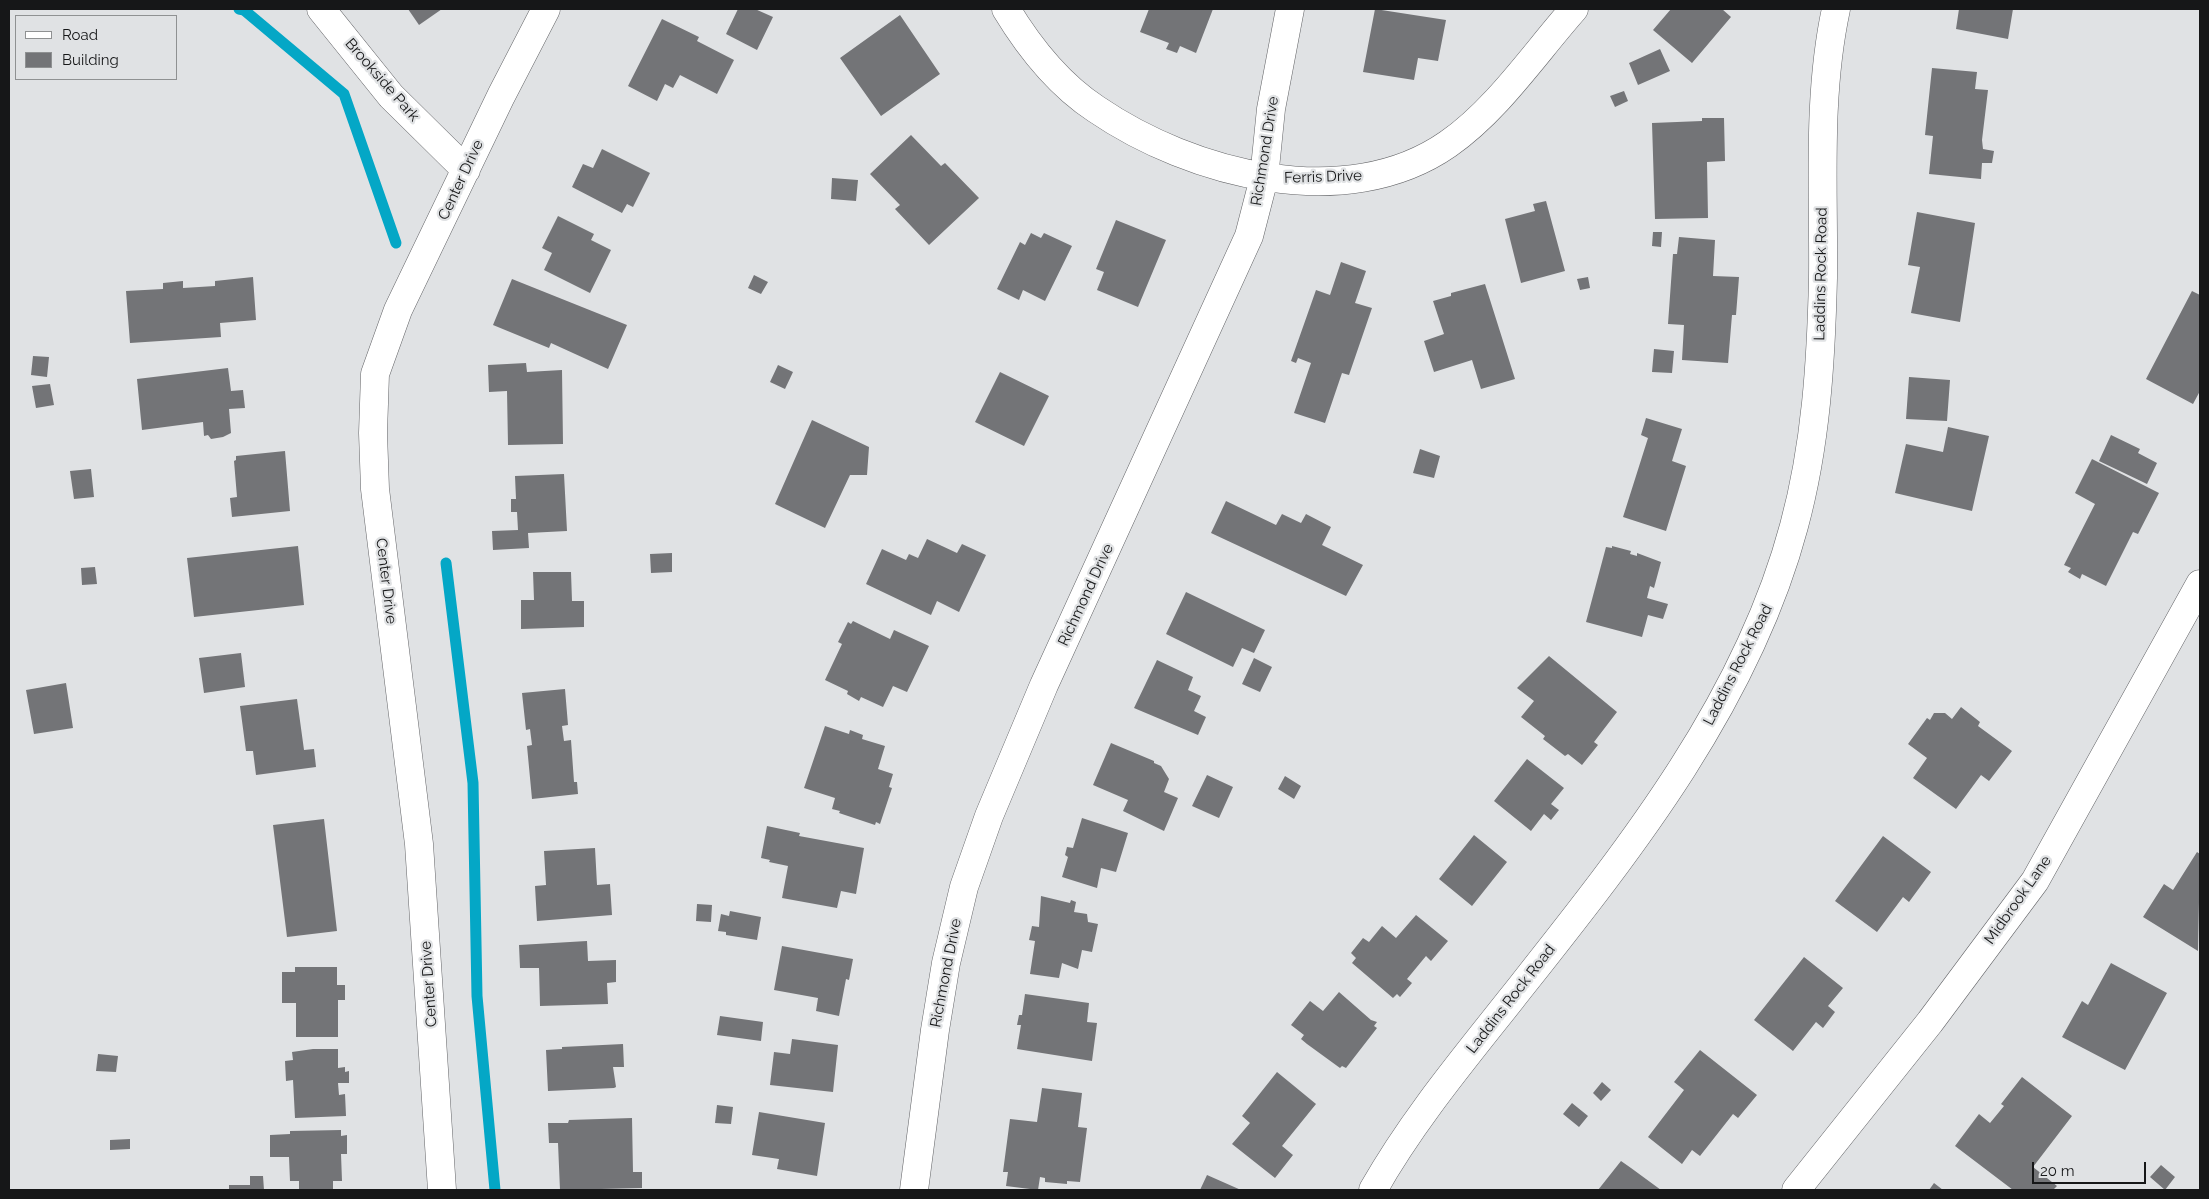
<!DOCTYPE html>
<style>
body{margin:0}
#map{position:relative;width:2209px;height:1199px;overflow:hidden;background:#e0e2e4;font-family:Raleway,sans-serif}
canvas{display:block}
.frame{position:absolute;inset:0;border:10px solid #161718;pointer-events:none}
.legend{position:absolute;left:15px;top:15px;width:162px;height:65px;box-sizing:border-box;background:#e0e2e4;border:1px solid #8f9192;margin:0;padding:6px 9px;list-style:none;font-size:15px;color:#161718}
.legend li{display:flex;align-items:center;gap:10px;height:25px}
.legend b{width:25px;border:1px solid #8f9192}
.scale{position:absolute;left:2032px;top:1162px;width:114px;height:22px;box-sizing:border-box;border:2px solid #161718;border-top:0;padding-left:6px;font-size:15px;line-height:18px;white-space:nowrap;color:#161718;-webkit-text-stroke:4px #e0e2e4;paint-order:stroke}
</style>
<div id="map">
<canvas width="2209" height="1199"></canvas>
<div class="frame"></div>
<ul class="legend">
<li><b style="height:6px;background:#fff"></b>Road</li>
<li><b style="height:14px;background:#737477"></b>Building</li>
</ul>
<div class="scale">20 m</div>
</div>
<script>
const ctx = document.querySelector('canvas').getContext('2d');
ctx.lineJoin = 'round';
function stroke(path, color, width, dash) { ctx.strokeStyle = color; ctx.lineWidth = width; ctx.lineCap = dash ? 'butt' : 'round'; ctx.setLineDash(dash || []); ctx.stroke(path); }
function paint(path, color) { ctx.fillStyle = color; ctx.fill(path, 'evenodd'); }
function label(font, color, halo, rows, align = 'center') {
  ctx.font = font + ' Raleway,sans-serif'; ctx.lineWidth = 4.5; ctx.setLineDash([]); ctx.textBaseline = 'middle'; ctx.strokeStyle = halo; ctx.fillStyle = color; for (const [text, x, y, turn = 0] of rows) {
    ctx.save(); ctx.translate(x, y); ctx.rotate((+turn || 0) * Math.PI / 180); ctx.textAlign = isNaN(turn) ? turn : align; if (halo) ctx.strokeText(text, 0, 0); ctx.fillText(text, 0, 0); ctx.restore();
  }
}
const stream = new Path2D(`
 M 239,9 L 244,10 L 344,94 L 396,243
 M 446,563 L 473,783 L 477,996 L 495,1190`);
const building = new Path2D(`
 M 408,9 L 442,9 L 419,25 Z
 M 738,9 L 755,9 L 773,17 L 757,50 L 726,34 Z
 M 1149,9 L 1213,9 L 1196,53 L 1180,46 L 1177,53 L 1166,49 L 1169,43 L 1140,32 Z
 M 1375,9 L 1446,20 L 1438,61 L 1418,58 L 1414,80 L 1363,72 Z
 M 1671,9 L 1722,9 L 1731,17 L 1692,63 L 1653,30 Z
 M 1959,9 L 2013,9 L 2008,39 L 1956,29 Z
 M 900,15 L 940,74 L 881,116 L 840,58 Z
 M 662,19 L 699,37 L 697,41 L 734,60 L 717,94 L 680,75 L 673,88 L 665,84 L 657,101 L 628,86 Z
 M 1660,49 L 1670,71 L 1638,85 L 1629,63 Z
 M 1932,68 L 1977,72 L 1975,89 L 1988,90 L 1982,140 L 1983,149 L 1994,151 L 1992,163 L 1982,163 L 1981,179 L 1929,174 L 1933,136 L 1925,135 Z
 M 1624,91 L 1628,101 L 1615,107 L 1610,96 Z
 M 1702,118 L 1724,118 L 1725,161 L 1707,162 L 1708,218 L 1655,219 L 1652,123 L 1702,121 Z
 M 911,135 L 941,166 L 945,163 L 979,198 L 929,245 L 895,209 L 900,205 L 870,174 Z
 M 602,149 L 650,173 L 633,207 L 627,204 L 622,213 L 572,187 L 583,164 L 593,168 Z
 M 832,178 L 858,180 L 856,201 L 831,199 Z
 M 1546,201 L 1565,271 L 1521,283 L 1505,219 L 1535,211 L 1533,204 Z
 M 1917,212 L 1975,223 L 1960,322 L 1911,313 L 1920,267 L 1908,265 Z
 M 558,216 L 594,234 L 591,240 L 611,250 L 590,293 L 544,270 L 552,253 L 542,248 Z
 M 1116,220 L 1166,240 L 1138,307 L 1097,290 L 1104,272 L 1096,269 Z
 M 1653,232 L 1662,232 L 1661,247 L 1652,246 Z
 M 1031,233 L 1041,238 L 1044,233 L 1072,246 L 1045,301 L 1023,290 L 1019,300 L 997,289 L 1020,242 L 1025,245 Z
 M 1679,237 L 1715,240 L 1713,276 L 1739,277 L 1736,315 L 1732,315 L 1728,363 L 1682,360 L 1684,325 L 1668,324 L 1673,254 L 1677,254 Z
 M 1341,262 L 1366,271 L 1355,303 L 1372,308 L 1349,375 L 1342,373 L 1325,423 L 1294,413 L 1311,363 L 1298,358 L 1296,363 L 1291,361 L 1316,290 L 1330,295 Z
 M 754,275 L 768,282 L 761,294 L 748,288 Z
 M 253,277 L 256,320 L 220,323 L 221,337 L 130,343 L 126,291 L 163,289 L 163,283 L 183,281 L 183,288 L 215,286 L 215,281 Z
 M 1588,277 L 1590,288 L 1580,290 L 1577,279 Z
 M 512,279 L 627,325 L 608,369 L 551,343 L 549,348 L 493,325 Z
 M 1485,284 L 1515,379 L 1481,389 L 1472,360 L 1434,372 L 1424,341 L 1444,334 L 1433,301 L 1451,296 L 1451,293 Z
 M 2192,291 L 2200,295 L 2200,391 L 2193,404 L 2146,379 Z
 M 1654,349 L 1674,351 L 1672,373 L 1652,372 Z
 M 33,356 L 49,357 L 47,377 L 31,375 Z
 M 526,363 L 527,372 L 562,370 L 563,444 L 508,445 L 507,391 L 489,392 L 488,365 Z
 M 778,365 L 793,372 L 785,389 L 770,382 Z
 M 228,368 L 231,391 L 243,390 L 245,408 L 229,409 L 231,433 L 223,437 L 211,439 L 208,435 L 204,436 L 203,422 L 142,430 L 137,379 Z
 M 1000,372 L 1049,396 L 1024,446 L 975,422 Z
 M 1909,377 L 1950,380 L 1947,421 L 1906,419 Z
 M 50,384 L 54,405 L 36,408 L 32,386 Z
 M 1646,418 L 1682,429 L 1672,461 L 1686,466 L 1666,531 L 1623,517 L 1648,438 L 1641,435 Z
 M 812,420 L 869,447 L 867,475 L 850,475 L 825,528 L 775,504 Z
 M 1948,427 L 1989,436 L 1972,511 L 1895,493 L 1906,444 L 1943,452 Z
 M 2111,435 L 2140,449 L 2138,453 L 2157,463 L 2147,484 L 2099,461 Z
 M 1420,449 L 1440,456 L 1434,478 L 1413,473 Z
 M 285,451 L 290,511 L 232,517 L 230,498 L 237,497 L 234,461 L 236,460 L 236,456 Z
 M 2092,459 L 2159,493 L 2138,534 L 2133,532 L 2106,586 L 2082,574 L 2080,579 L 2068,572 L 2071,568 L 2064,565 L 2095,504 L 2075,493 Z
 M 91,469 L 94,497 L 74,499 L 70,471 Z
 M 564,474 L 567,531 L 528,533 L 529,548 L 493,550 L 492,531 L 518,530 L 517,512 L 511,512 L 511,499 L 516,499 L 515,476 Z
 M 1226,501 L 1276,525 L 1282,514 L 1301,523 L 1306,514 L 1331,527 L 1322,545 L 1363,565 L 1346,596 L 1211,533 Z
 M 927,539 L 957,553 L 962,544 L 986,555 L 959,612 L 937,601 L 931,615 L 866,584 L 882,549 L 906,560 L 909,554 L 918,558 Z
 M 298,546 L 304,605 L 194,617 L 187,558 Z
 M 1612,546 L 1631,551 L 1630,554 L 1637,556 L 1637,553 L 1661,562 L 1654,588 L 1650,586 L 1647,598 L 1668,604 L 1663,619 L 1648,615 L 1642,637 L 1586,622 L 1606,547 L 1612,548 Z
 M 672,553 L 672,572 L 651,573 L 650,554 Z
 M 95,567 L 97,584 L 82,585 L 81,568 Z
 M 533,572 L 571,572 L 572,601 L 584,601 L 584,627 L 521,629 L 521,600 L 534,600 Z
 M 1186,592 L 1265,630 L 1254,653 L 1242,648 L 1233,667 L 1166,634 Z
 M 853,621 L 890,639 L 894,630 L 929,646 L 907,692 L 893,686 L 883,707 L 861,697 L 859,701 L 847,694 L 848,691 L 825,680 L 842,644 L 838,642 L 848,622 L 851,624 Z
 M 241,653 L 245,687 L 204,693 L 199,658 Z
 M 1549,656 L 1617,712 L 1594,742 L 1598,745 L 1582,765 L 1568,754 L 1565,756 L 1543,739 L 1545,736 L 1521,717 L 1534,701 L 1517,688 Z
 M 1254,658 L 1272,667 L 1260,692 L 1242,684 Z
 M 1157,660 L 1193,677 L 1188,690 L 1201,696 L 1194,711 L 1206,717 L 1198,735 L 1134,708 Z
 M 66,683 L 73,728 L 34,734 L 26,690 Z
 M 565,689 L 568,725 L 562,726 L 564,741 L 571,740 L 574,782 L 577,782 L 578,794 L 532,799 L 527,746 L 532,745 L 530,729 L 526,730 L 522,693 Z
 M 297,699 L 304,750 L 314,749 L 316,767 L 256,775 L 253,751 L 246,751 L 240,706 Z
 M 1961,707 L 1980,722 L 1978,726 L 2012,751 L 1989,781 L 1981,775 L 1956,809 L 1913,778 L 1927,758 L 1908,744 L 1927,718 L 1930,720 L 1934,713 L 1945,713 L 1952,719 Z
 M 825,726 L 849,734 L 850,730 L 863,735 L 862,739 L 885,746 L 878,769 L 893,774 L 889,787 L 892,788 L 880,824 L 876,822 L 875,825 L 839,813 L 840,811 L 832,809 L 835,798 L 804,788 Z
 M 1111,743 L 1154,761 L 1154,763 L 1161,766 L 1169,779 L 1164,792 L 1178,798 L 1164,831 L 1123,811 L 1128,800 L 1093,785 Z
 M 1527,759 L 1564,788 L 1551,804 L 1559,810 L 1551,820 L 1544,814 L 1531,831 L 1494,801 Z
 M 1207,775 L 1233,787 L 1219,818 L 1192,806 Z
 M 1285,776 L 1301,786 L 1294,799 L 1278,789 Z
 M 1082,818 L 1128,833 L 1116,872 L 1101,868 L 1097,888 L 1062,877 L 1068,857 L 1065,855 L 1067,847 L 1073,848 Z
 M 324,819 L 337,931 L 287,937 L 273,825 Z
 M 767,826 L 800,833 L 799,836 L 864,848 L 856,894 L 841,891 L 837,908 L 782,898 L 788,866 L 769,862 L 770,860 L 761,858 Z
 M 1474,835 L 1507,862 L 1472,906 L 1439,879 Z
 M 1883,836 L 1931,872 L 1909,902 L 1903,897 L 1877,932 L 1835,901 Z
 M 595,848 L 597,885 L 610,884 L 612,915 L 537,921 L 535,886 L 546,885 L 544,851 Z
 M 2197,852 L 2200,854 L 2198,951 L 2143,917 L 2164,884 L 2173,890 Z
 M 1041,896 L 1070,903 L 1071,900 L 1076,902 L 1074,912 L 1087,914 L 1088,922 L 1098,924 L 1092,952 L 1082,950 L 1078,969 L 1062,963 L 1059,978 L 1030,974 L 1035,941 L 1029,940 L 1032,926 L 1039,927 Z
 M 697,904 L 712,905 L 711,922 L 696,921 Z
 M 730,911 L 761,917 L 757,940 L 726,935 L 726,932 L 718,931 L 721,914 L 729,916 Z
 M 1416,915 L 1448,941 L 1431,961 L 1426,956 L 1407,979 L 1412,983 L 1400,997 L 1397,994 L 1393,998 L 1352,963 L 1356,958 L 1351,953 L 1363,938 L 1369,942 L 1382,926 L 1396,938 Z
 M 587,941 L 588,961 L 616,960 L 616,982 L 607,983 L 608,1004 L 540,1006 L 539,968 L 520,968 L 519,945 Z
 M 782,946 L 853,959 L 849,980 L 846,979 L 839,1016 L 816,1011 L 818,998 L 774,990 Z
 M 1804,957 L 1843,988 L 1828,1006 L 1835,1012 L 1823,1028 L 1816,1022 L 1793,1051 L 1754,1020 Z
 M 2111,963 L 2167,993 L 2125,1070 L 2062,1037 L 2082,1001 L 2088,1005 Z
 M 295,967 L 337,967 L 337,985 L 345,985 L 345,1000 L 338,1000 L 338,1037 L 296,1037 L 296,1003 L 282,1003 L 282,972 L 295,972 Z
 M 1339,992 L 1371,1020 L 1377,1022 L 1374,1026 L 1377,1028 L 1346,1068 L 1342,1066 L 1340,1068 L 1307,1044 L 1301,1039 L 1304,1035 L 1291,1025 L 1310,1001 L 1323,1011 Z
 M 1025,994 L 1089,1003 L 1087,1022 L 1097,1023 L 1092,1061 L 1017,1049 L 1021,1025 L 1017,1025 L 1019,1015 L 1022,1015 Z
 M 720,1016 L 763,1022 L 761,1041 L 717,1035 Z
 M 792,1039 L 838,1045 L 833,1092 L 770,1085 L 774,1052 L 790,1054 Z
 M 623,1044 L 624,1067 L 613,1067 L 616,1087 L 614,1088 L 548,1091 L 546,1050 L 562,1049 L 562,1047 Z
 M 313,1049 L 338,1049 L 338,1068 L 345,1067 L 345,1072 L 349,1071 L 349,1083 L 338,1083 L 339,1095 L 345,1094 L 346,1116 L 295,1118 L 293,1080 L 286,1081 L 285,1061 L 293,1060 L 292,1052 Z
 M 1700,1050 L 1757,1095 L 1738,1118 L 1733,1114 L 1700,1156 L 1692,1150 L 1682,1164 L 1648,1137 L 1684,1090 L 1674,1082 Z
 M 98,1054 L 118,1056 L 116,1072 L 96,1071 Z
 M 1277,1072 L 1316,1104 L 1282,1146 L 1293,1155 L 1275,1178 L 1232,1144 L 1250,1123 L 1242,1116 Z
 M 2022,1077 L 2072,1116 L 2033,1167 L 2057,1186 L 2053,1190 L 2013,1190 L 1955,1146 L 1979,1114 L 1990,1123 L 2004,1106 L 2001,1104 Z
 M 1602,1082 L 1611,1090 L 1601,1101 L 1593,1093 Z
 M 1042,1088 L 1082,1093 L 1078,1127 L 1087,1128 L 1080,1182 L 1067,1181 L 1067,1184 L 1045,1182 L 1045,1178 L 1040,1177 L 1038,1190 L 1006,1186 L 1008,1172 L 1003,1172 L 1010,1119 L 1037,1122 Z
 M 1572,1103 L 1588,1116 L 1579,1127 L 1563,1114 Z
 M 717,1105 L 733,1107 L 731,1124 L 715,1123 Z
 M 759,1112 L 825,1123 L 817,1176 L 777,1169 L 779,1159 L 752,1155 Z
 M 632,1118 L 633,1172 L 642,1172 L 642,1188 L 560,1190 L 558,1143 L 549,1143 L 548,1123 L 568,1123 L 569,1120 Z
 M 341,1130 L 341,1136 L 347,1135 L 347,1154 L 341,1154 L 342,1181 L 333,1181 L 333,1190 L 299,1190 L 299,1181 L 290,1181 L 289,1157 L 270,1157 L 270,1135 L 290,1134 L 290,1131 Z
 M 130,1139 L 130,1149 L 110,1150 L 110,1140 Z
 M 1621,1161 L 1631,1168 L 1661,1190 L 1598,1190 Z
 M 2161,1165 L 2175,1177 L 2165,1190 L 2150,1177 Z
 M 1207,1175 L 1241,1190 L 1200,1190 Z
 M 250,1176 L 263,1176 L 264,1190 L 229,1190 L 229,1185 L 250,1185 Z
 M 1934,1183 L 1943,1190 L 1929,1190 Z`);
const minor = new Path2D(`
 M 321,9 L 391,96 L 466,170
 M 1006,9 C 1029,47 1058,84 1096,109 C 1191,174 1346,215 1448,144 C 1497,110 1535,53 1574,9
 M 442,1190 L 419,844 L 375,489 L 373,433 L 375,374 L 398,310 L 501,96 L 546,9
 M 914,1190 L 935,1030 L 946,963 L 964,887 L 989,816 L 1044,685 L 1249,236 L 1264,178 L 1271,109 L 1290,9
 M 1373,1190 C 1412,1121 1463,1060 1512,998 C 1625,855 1746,706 1794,526 C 1816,445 1821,362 1823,278 C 1824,189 1817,97 1836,9
 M 1796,1190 L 1930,1022 L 2035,881 L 2200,584`);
const streetNames = [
 ["Brookside Park",382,80,49],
 ["Richmond Drive",1265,151,-81],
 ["Ferris Drive",1323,177,-2],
 ["Center Drive",461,180,-65],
 ["Laddins Rock Road",1821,274,-89],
 ["Center Drive",386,581,83],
 ["Richmond Drive",1086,595,-65],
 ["Laddins Rock Road",1738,665,-63],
 ["Midbrook Lane",2018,900,-55],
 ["Richmond Drive",946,973,-79],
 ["Center Drive",429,984,-94],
 ["Laddins Rock Road",1511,999,-52]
];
stroke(stream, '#04a7c6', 11);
paint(building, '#737477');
stroke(minor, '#636467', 29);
stroke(minor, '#fff', 28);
label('15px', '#161718', '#e0e2e4', streetNames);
</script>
